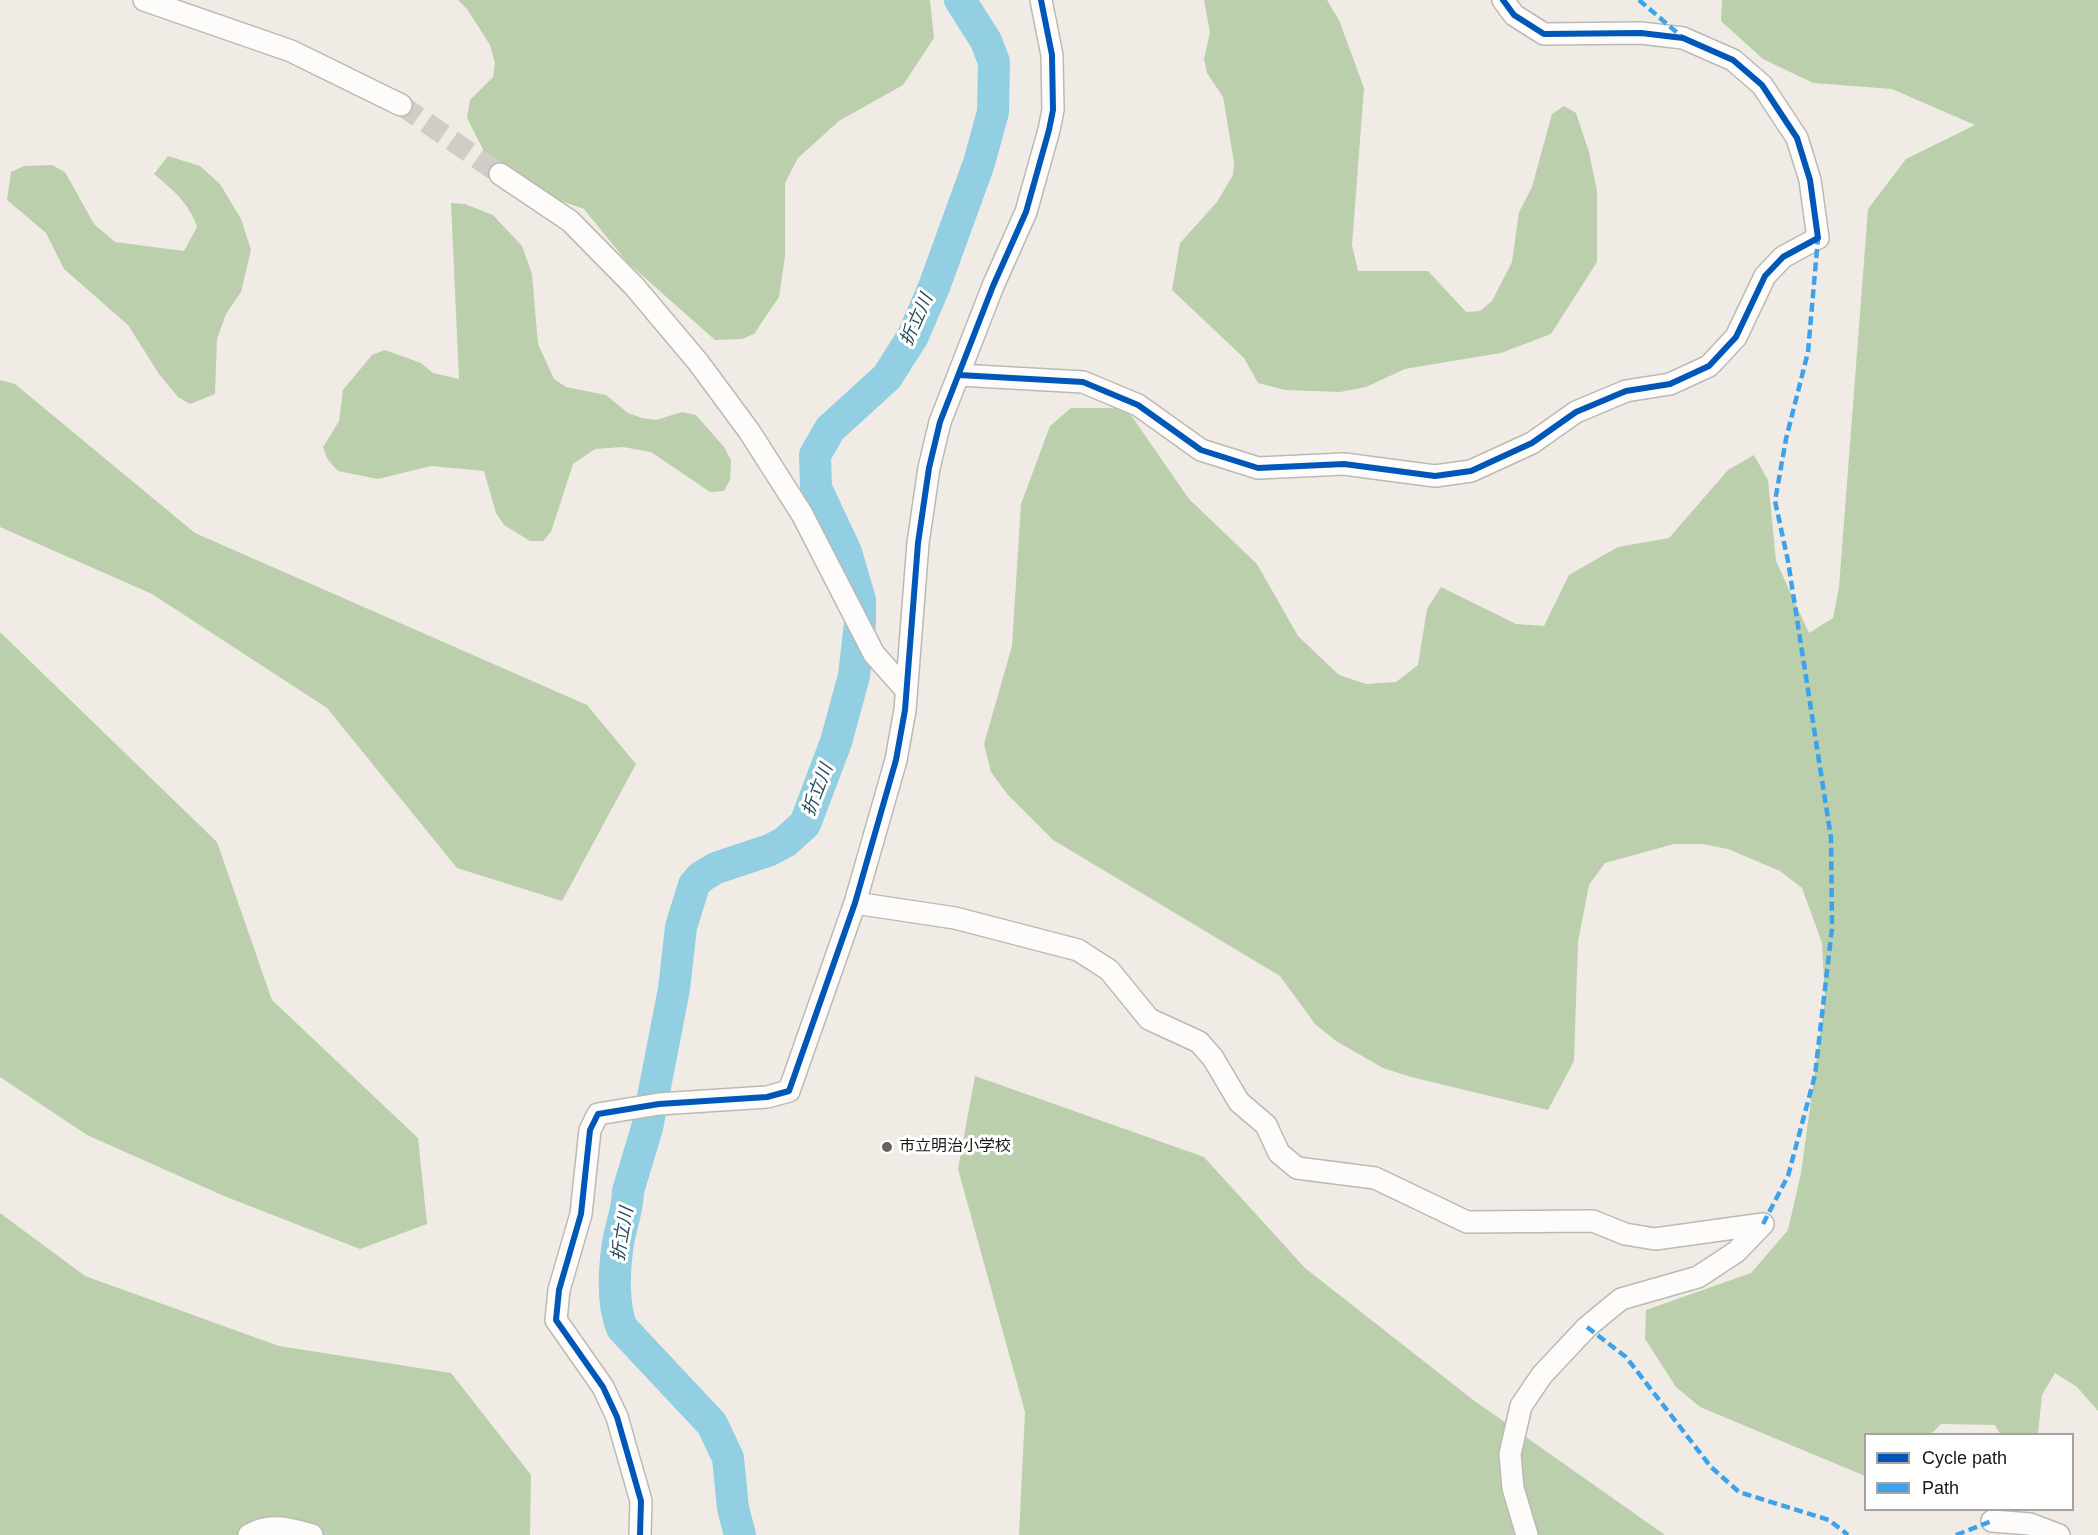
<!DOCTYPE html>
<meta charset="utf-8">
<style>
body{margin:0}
#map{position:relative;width:2098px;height:1535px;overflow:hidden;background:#f0ece5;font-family:Arial,sans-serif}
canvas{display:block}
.legend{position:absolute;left:1864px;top:1433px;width:210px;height:78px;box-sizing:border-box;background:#fff;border:2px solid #a4a3a1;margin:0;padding:8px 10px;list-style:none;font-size:18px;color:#1b1814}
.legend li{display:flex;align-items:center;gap:12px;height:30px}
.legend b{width:30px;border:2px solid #a4a3a1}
</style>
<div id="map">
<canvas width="2098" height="1535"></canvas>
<ul class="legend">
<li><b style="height:8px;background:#0057b8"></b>Cycle path</li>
<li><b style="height:8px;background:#3da2ea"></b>Path</li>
</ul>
</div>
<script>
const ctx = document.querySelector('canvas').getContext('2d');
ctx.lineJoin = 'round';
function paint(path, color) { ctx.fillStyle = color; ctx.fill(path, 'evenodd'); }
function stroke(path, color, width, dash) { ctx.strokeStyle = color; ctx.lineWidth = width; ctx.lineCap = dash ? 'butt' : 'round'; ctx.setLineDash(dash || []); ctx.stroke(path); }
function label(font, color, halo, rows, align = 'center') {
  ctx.font = font + ' Arial,"Noto Sans JP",sans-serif'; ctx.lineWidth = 6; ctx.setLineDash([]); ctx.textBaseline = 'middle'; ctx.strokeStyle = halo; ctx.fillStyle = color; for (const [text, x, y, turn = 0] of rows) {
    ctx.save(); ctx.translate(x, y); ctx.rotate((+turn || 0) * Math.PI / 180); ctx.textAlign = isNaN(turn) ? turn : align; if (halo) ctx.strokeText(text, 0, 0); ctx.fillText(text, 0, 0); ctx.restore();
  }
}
const forest = new Path2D(`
 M 458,0 L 930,0 L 934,38 L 903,85 L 839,121 L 798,158 L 785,183 L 785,256 L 779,297 L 754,334 L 742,339 L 715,340 L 627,262 L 584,209 L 518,186 L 487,157 L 467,118 L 470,100 L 493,77 L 495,63 L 490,45 L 467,9 Z
 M 1204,0 L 1327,0 L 1339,20 L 1364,88 L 1352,245 L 1358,271 L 1428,271 L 1466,312 L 1480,311 L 1492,301 L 1512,262 L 1519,212 L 1532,187 L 1552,114 L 1564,106 L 1576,113 L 1589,152 L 1597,191 L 1597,262 L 1551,334 L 1501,353 L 1405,369 L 1366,387 L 1340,392 L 1285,390 L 1258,383 L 1244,358 L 1172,290 L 1180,243 L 1217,202 L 1233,175 L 1234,162 L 1223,97 L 1207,73 L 1204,59 L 1210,32 Z
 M 1722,0 L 2098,0 L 2098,1411 L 2077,1387 L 2055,1373 L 2042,1395 L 2038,1434 L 2000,1434 L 1995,1425 L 1941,1424 L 1931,1434 L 1866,1434 L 1865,1476 L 1700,1407 L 1676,1387 L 1645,1339 L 1646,1310 L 1751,1273 L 1788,1230 L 1801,1173 L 1825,998 L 1822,943 L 1802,888 L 1780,871 L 1728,849 L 1702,844 L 1674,844 L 1605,863 L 1589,885 L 1578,942 L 1574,1061 L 1548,1110 L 1411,1077 L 1383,1068 L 1336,1041 L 1315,1024 L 1280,976 L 1053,840 L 1008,795 L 991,772 L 984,744 L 1012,646 L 1021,504 L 1050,426 L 1071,408 L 1126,408 L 1189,499 L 1257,564 L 1298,636 L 1339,675 L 1366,684 L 1396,682 L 1418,665 L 1427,609 L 1441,587 L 1516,624 L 1544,626 L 1569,575 L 1618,547 L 1669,538 L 1728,470 L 1754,455 L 1768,480 L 1776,561 L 1809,633 L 1833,618 L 1839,587 L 1868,209 L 1906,159 L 1975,125 L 1892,89 L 1813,83 L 1763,59 L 1721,21 Z
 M 168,156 L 200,166 L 220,184 L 241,219 L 251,250 L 241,292 L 226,314 L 217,339 L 215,394 L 190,404 L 178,397 L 159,374 L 128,325 L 64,269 L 46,233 L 7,200 L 11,172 L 24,166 L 52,165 L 65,172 L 94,224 L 115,242 L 184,251 L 197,227 C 190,204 172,189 154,174 Z
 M 451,203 L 465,204 L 493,215 L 522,246 L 532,274 L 538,344 L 554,379 L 566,387 L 606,395 L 628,413 L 642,418 L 656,420 L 682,412 L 696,415 L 724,447 L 731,460 L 730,480 L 724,491 L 710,492 L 651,452 L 623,447 L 595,449 L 573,464 L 551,532 L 543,541 L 530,541 L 504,525 L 496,513 L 484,471 L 431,466 L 378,479 L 338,471 L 328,460 L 323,447 L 339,421 L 343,390 L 372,355 L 385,350 L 421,363 L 433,373 L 459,379 Z
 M 0,380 L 15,384 L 195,533 L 587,705 L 636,764 L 562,901 L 457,868 L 327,708 L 152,594 L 0,527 Z
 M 0,632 L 217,842 L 272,1000 L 418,1138 L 427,1224 L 360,1249 L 224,1196 L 87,1135 L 0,1077 Z
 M 975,1076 L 1204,1157 L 1305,1268 L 1472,1399 L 1665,1535 L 1019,1535 L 1025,1412 L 958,1169 Z
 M 0,1213 L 85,1276 L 279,1346 L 451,1373 L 531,1475 L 530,1535 L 0,1535 Z`);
const river = new Path2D(`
 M 740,1535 L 733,1508 L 728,1458 L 712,1424 L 622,1328 C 613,1307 614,1274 617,1250 C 619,1230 628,1211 628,1191 L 647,1128 L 674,989 L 681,927 L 694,885 L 701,877 L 716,868 L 770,850 L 785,842 L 805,824 L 836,742 L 854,676 L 860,623 L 860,600 L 846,552 L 816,488 L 815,455 L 830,429 L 887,377 L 913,336 L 934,287 L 979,163 L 993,112 L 994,62 L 986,41 L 960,0`);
const streetTunnel = new Path2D(`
 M 401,105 L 500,174`);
const street = new Path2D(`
 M 144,0 L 291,51 L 401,105
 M 500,174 L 570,221 L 634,286 L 698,362 L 749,431 L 802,514 L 874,654 L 906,690
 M 959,375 L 1083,382 L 1138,405 L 1201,450 L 1258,468 L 1344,464 L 1435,476 L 1471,471 L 1532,443 L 1576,412 L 1626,391 L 1670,384 L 1709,366 L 1736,337 L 1765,276 L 1783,257 L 1818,238 L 1810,180 L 1797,138 L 1762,85 L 1733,60 L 1683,38 L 1641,33 L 1544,34 L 1514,15 L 1503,0
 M 855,903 L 955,918 L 1078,950 L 1109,970 L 1149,1019 L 1199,1042 L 1213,1058 L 1239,1102 L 1266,1125 L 1279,1153 L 1297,1168 L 1375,1178 L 1467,1222 L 1593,1221 L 1625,1234 L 1655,1239 L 1763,1224
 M 1992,1521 L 2030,1524 L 2059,1535
 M 249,1535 C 270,1522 290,1529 312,1535
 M 640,1535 L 641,1501 L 617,1417 L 603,1387 L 556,1320 L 559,1290 L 581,1214 L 590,1130 L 598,1114 L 659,1104 L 767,1097 L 789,1091 L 855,903 L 896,760 L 905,710 L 918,543 L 929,468 L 940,422 L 993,286 L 1026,212 L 1049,130 L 1053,110 L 1052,55 L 1041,0
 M 1527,1535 L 1513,1488 L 1510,1454 L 1521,1406 L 1542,1375 L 1587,1327 L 1621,1299 L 1698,1277 L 1736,1252 L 1763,1224`);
const quiet = new Path2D(`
 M 1639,0 L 1681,36
 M 1763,1224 L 1788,1176 L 1815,1075 L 1832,928 L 1831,838 L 1788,561 L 1775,501 L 1786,439 L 1808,352 L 1818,238
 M 1587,1327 L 1626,1357 L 1711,1467 L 1739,1492 L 1829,1520 L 1848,1535
 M 1956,1535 L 1992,1521`);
const cycleway = new Path2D(`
 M 959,375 L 1083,382 L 1138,405 L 1201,450 L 1258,468 L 1344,464 L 1435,476 L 1471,471 L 1532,443 L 1576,412 L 1626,391 L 1670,384 L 1709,366 L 1736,337 L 1765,276 L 1783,257 L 1818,238 L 1810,180 L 1797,138 L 1762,85 L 1733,60 L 1683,38 L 1641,33 L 1544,34 L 1514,15 L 1503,0
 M 640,1535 L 641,1501 L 617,1417 L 603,1387 L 556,1320 L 559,1290 L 581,1214 L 590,1130 L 598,1114 L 659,1104 L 767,1097 L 789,1091 L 855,903 L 896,760 L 905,710 L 918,543 L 929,468 L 940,422 L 993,286 L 1026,212 L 1049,130 L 1053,110 L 1052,55 L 1041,0`);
const markers = [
 [887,1147,6,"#66625d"]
];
const poiNames = [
 ["市立明治小学校",899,1147]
];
const waterNames = [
 ["折立川",917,320,-66],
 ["折立川",818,790,-69],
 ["折立川",623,1234,-80]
];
paint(forest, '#bbcfac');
stroke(river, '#93cfe2', 32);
stroke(streetTunnel, '#d0ccc6', 21, [21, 10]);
stroke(street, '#bcb9b4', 24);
stroke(street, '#fdfcfb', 21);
stroke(quiet, '#3da2ea', 4.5, [9, 4.5]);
stroke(cycleway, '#0057b8', 6);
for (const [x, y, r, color] of markers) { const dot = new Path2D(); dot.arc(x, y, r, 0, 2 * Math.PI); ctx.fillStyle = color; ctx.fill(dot); stroke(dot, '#fff', 2); }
label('16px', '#1b1814', '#fff', poiNames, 'left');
label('italic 18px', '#244b58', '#fff', waterNames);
</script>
